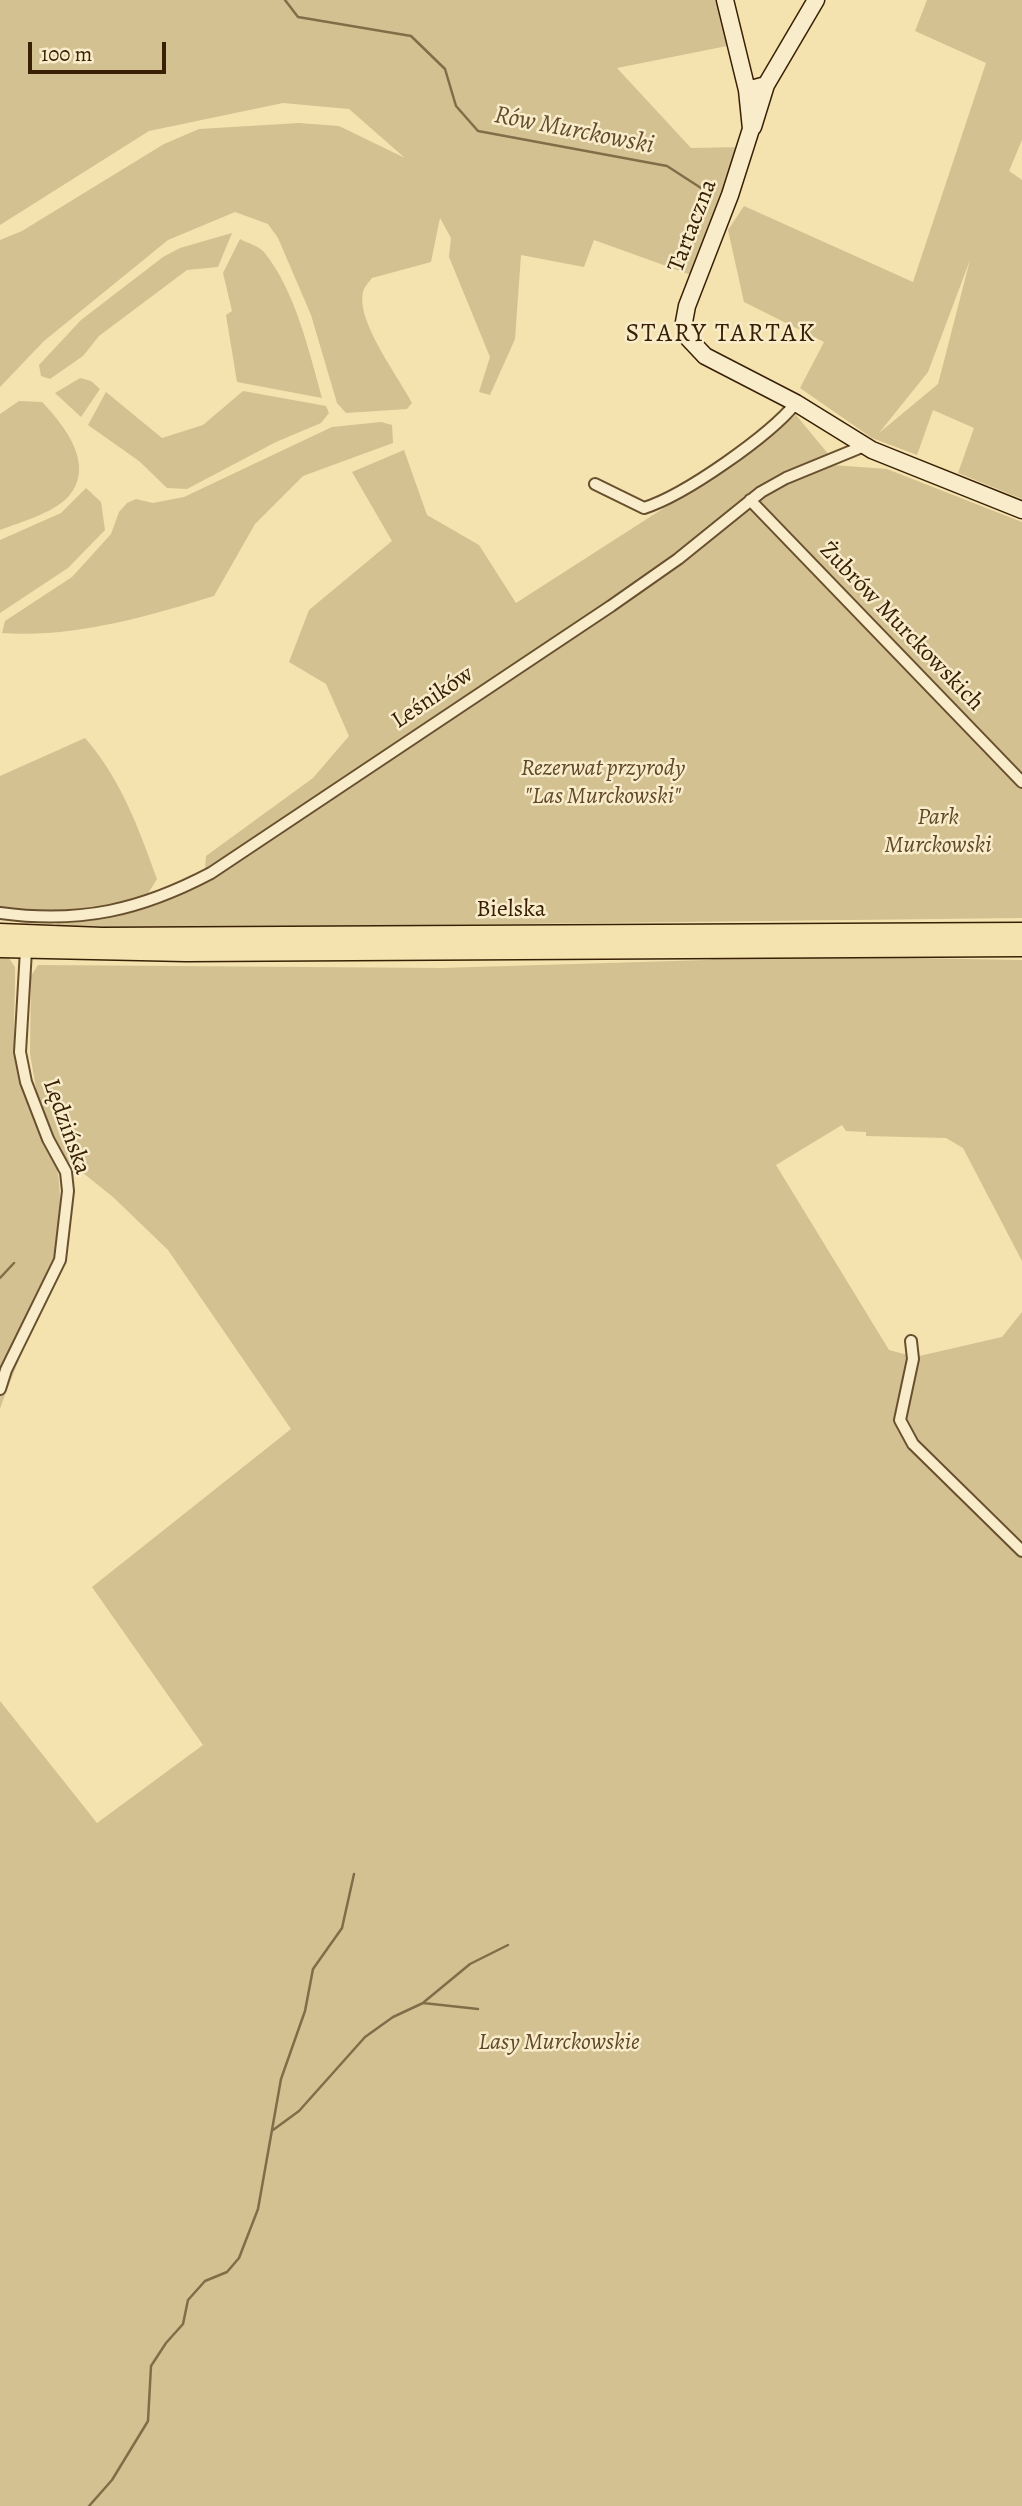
<!DOCTYPE html>
<meta charset="utf-8">
<style>
body{margin:0}
#map{position:relative;width:1022px;height:2506px;overflow:hidden;background:#f4e2af;font-family:Alegreya,serif}
canvas{display:block}
.scale{position:absolute;left:28px;top:42px;width:138px;height:32px;box-sizing:border-box;border:4px solid #392004;border-top:0;padding-left:9px;font-size:21px;line-height:24px;white-space:nowrap;color:#392004;-webkit-text-stroke:5px #f8eccb;paint-order:stroke}
</style>
<div id="map">
<canvas width="1022" height="2506"></canvas>
<div class="scale">100 m</div>
</div>
<script>
const ctx = document.querySelector('canvas').getContext('2d');
ctx.lineJoin = 'round';
function paint(path, color) { ctx.fillStyle = color; ctx.fill(path, 'evenodd'); }
function stroke(path, color, width, dash) { ctx.strokeStyle = color; ctx.lineWidth = width; ctx.lineCap = dash ? 'butt' : 'round'; ctx.setLineDash(dash || []); ctx.stroke(path); }
function label(font, color, halo, rows, align = 'center') {
  ctx.font = font + ' Alegreya,serif'; ctx.lineWidth = 5; ctx.setLineDash([]); ctx.textBaseline = 'middle'; ctx.strokeStyle = halo; ctx.fillStyle = color; for (const [text, x, y, turn = 0] of rows) {
    ctx.save(); ctx.translate(x, y); ctx.rotate((+turn || 0) * Math.PI / 180); ctx.textAlign = isNaN(turn) ? turn : align; if (halo) ctx.strokeText(text, 0, 0); ctx.fillText(text, 0, 0); ctx.restore();
  }
}
const green = new Path2D(`
 M 0,0 L 716,0 L 727,46 L 617,68 L 691,148 L 741,147 L 694,276 L 594,240 L 584,267 L 521,255 L 515,339 L 490,395 L 479,392 L 490,357 L 449,257 L 451,238 L 440,218 L 431,262 L 372,278 C 369,282 364,287 363,292 C 356,322 399,377 412,403 L 407,409 L 346,413 L 337,403 L 311,315 L 278,238 L 268,224 L 235,212 L 168,240 L 44,341 L 0,387 L 0,240 L 22,231 L 164,144 L 199,129 L 299,123 L 339,126 L 405,158 L 349,109 L 283,103 L 149,131 L 0,225 Z
 M 927,0 L 1022,0 L 1022,140 L 1009,171 L 1022,180 L 1022,499 L 958,473 L 974,428 L 933,410 L 917,455 L 872,438 L 800,388 L 824,342 L 744,302 L 728,230 L 744,206 L 913,282 L 986,63 L 915,31 ZM 970,260 L 938,384 L 879,433 L 928,372 Z
 M 232,233 L 218,267 L 187,270 L 99,336 L 83,356 L 50,379 L 41,376 L 39,365 L 81,320 L 163,257 L 180,248 Z
 M 240,239 C 247,243 259,246 264,252 C 295,290 309,351 322,398 L 237,382 L 226,315 L 232,311 L 223,273 Z
 M 80,378 L 91,381 L 100,389 L 81,417 L 55,393 Z
 M 243,391 L 326,406 L 329,413 L 321,423 L 276,442 L 187,489 L 167,488 L 139,461 L 88,425 L 106,392 L 162,438 L 203,425 Z
 M 19,401 L 42,402 C 63,424 97,465 68,497 C 53,513 21,522 0,530 L 0,414 Z
 M 796,415 L 830,456 L 806,475 L 832,465 L 887,469 L 1022,522 L 1022,918 L 91,929 L 56,928 L 57,922 L 93,919 L 95,913 L 18,911 L 0,907 L 0,776 L 85,738 C 121,779 139,829 157,879 L 147,895 L 205,869 L 206,856 L 313,778 L 349,736 L 326,684 L 289,662 L 309,610 L 392,541 L 352,472 L 404,450 L 427,515 L 479,545 L 516,603 L 734,463 Z
 M 381,422 L 392,425 L 393,443 L 303,476 L 255,524 L 214,596 C 146,617 73,638 2,633 L 5,621 L 72,577 L 111,534 L 119,512 L 127,503 L 136,499 L 153,503 L 184,497 L 332,427 Z
 M 86,488 L 101,502 L 105,530 L 68,568 L 0,613 L 0,540 L 61,513 Z
 M 735,955 L 1022,960 L 1022,1261 L 963,1148 L 946,1138 L 866,1136 L 866,1132 L 846,1131 L 842,1125 L 776,1165 L 889,1350 L 915,1357 L 1002,1337 L 1022,1312 L 1022,2506 L 0,2506 L 0,1701 L 97,1823 L 203,1745 L 92,1587 L 291,1429 L 168,1250 L 113,1197 L 68,1161 L 53,1139 L 37,1094 L 30,1054 L 31,976 L 38,965 L 441,968 L 707,960 Z
 M 0,957 L 9,958 L 15,967 C 16,998 11,1034 17,1064 C 23,1099 51,1135 57,1168 C 72,1252 28,1332 0,1409 Z`);
const stream = new Path2D(`
 M 285,0 L 298,17 L 411,36 L 445,69 L 456,106 L 478,131 L 667,166 L 701,188
 M 0,1278 L 14,1263
 M 424,2002 L 470,1964 L 508,1945
 M 273,2130 L 299,2111 L 365,2037 L 393,2017 L 423,2003 L 478,2009
 M 89,2506 L 112,2480 L 148,2421 L 151,2366 L 166,2343 L 183,2324 L 188,2300 L 205,2281 L 227,2272 L 239,2258 L 258,2209 L 281,2079 L 305,2011 L 313,1969 L 342,1928 L 354,1874`);
const street = new Path2D(`
 M 595,484 L 644,508 C 685,495 769,436 796,403
 M 750,500 L 1022,782
 M 0,913 C 80,924 141,910 211,873 L 611,606 L 678,559 L 761,492 L 786,478 L 864,446
 M 911,1341 L 913,1359 L 900,1420 L 913,1444 L 1022,1551
 M 0,1389 L 6,1370 L 60,1260 L 68,1191 L 66,1172 L 48,1139 L 26,1082 L 20,1052 L 26,950`);
const secondary = new Path2D(`
 M 725,0 L 747,90 L 751,129 L 730,195 L 687,306 L 684,322 L 689,339 L 705,356 L 796,403 L 872,450 L 1022,510
 M 747,90 L 766,85 L 816,0
 M 753,127 L 766,85`);
const primary = new Path2D(`
 M 0,933 L 102,937 L 1022,932
 M 0,948 L 186,952 L 1022,947`);
const streetNames = [
 ["Tartaczna",693,226,-69],
 ["Żubrów Murckowskich",901,627,46],
 ["Leśników",433,698,-34],
 ["Bielska",511,910],
 ["Lędzińska",66,1127,70]
];
const parkNames = [
 ["Rezerwat przyrody",603,769],
 ["\"Las Murckowski\"",603,797],
 ["Park",938,818],
 ["Murckowski",938,846],
 ["Lasy Murckowskie",559,2043]
];
const waterNames = [
 ["Rów Murckowski",574,131,11]
];
const neighbourhoodNames = [
 ["STARY TARTAK",721,335]
];
paint(green, '#d4c192');
stroke(stream, '#836d48', 2.5);
stroke(street, '#68502f', 14);
stroke(secondary, '#392004', 19);
stroke(primary, '#392004', 21);
stroke(street, '#f8eccb', 10);
stroke(secondary, '#f8eccb', 16);
stroke(primary, '#f4e2af', 18);
label('24px', '#392004', '#f8eccb', streetNames);
label('italic 24px', '#604828', '#f8eccb', parkNames);
label('italic 26px', '#644d2c', '#f8eccb', waterNames);
ctx.letterSpacing = '2px';
label('26px', '#392004', '#f8eccb', neighbourhoodNames);
ctx.letterSpacing = '0px';
</script>
